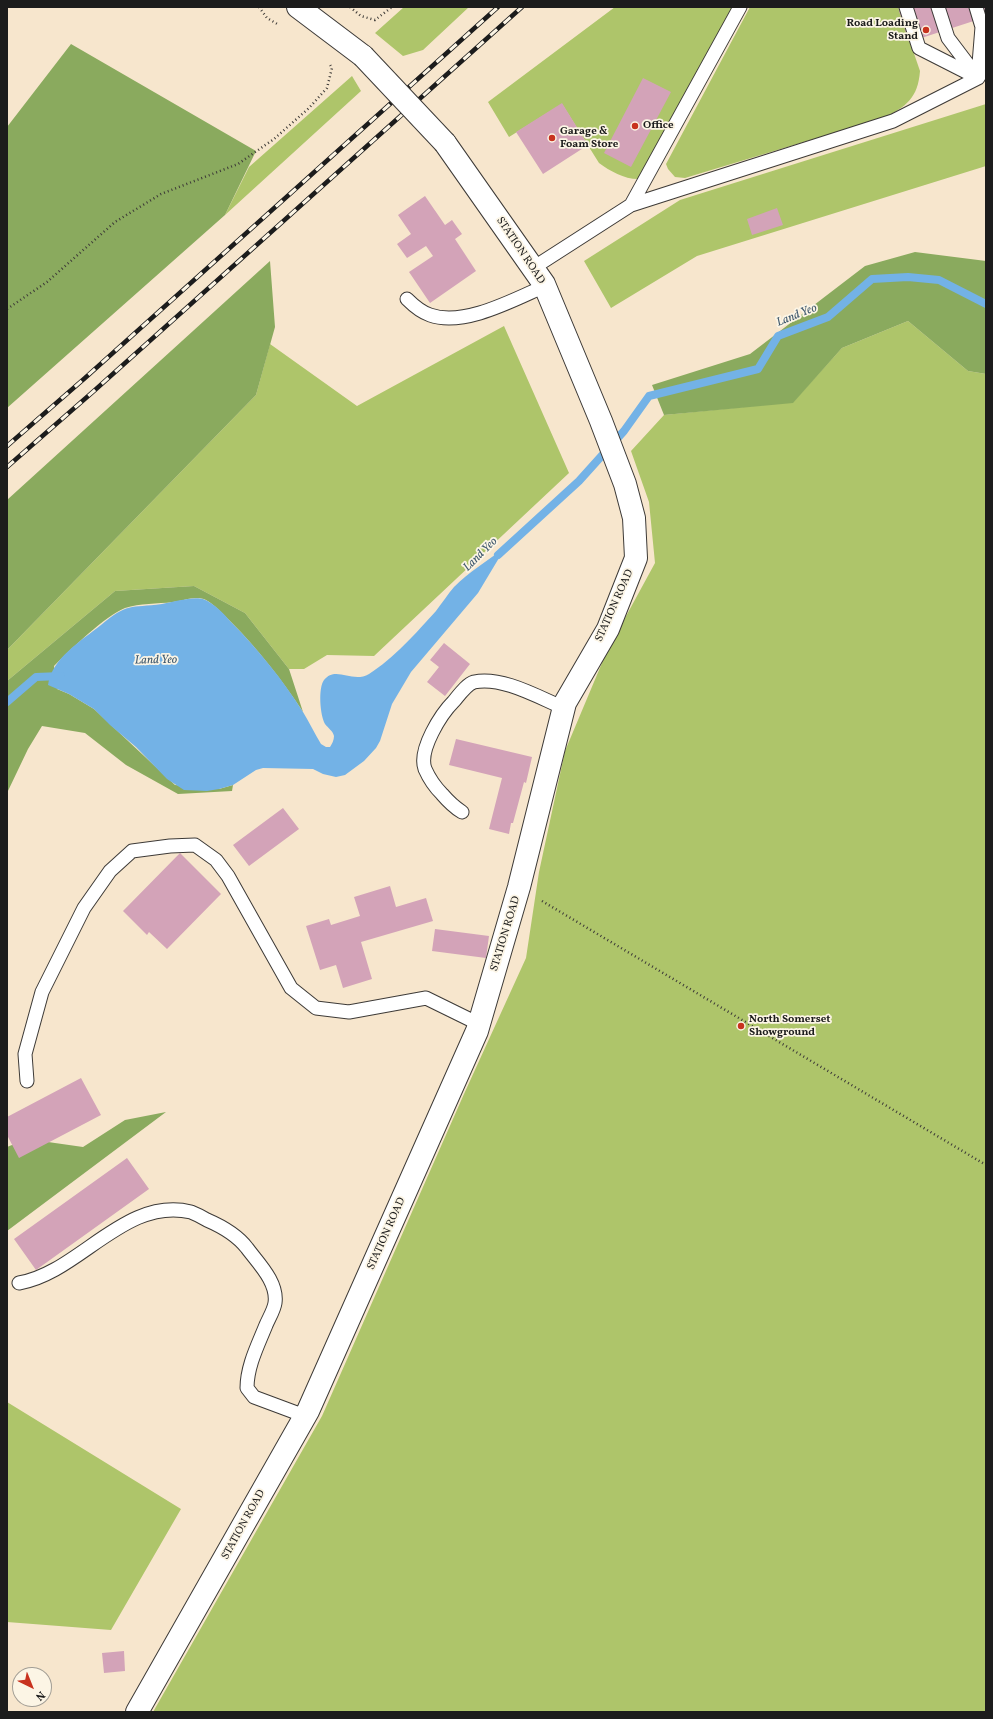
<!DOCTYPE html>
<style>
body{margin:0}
#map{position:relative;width:993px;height:1719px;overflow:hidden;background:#f7e6cd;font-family:Vollkorn,serif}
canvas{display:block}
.frame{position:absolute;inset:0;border:8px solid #1c1c1c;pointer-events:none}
.north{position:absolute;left:12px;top:1667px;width:40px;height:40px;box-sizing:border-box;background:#fcf5e5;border:1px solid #a29e95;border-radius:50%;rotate:137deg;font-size:11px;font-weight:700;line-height:16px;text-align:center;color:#1c1c1c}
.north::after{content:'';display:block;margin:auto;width:14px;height:18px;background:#c8321e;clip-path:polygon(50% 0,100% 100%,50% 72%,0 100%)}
</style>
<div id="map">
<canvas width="993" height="1719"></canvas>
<div class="frame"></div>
<div class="north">N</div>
</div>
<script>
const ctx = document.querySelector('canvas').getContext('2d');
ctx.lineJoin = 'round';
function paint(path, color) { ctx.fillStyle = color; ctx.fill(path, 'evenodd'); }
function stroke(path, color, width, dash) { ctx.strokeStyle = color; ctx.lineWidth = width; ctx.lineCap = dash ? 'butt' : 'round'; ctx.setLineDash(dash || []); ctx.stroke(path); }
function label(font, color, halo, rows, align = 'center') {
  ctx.font = font + ' Vollkorn,serif'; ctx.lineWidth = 3.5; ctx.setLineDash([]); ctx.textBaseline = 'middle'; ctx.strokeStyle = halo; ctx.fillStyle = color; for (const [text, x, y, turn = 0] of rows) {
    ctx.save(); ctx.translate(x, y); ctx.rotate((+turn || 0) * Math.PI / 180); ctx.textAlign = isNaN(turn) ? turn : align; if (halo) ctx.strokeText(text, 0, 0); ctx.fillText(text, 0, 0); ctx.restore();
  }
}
const green = new Path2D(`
 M 404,7 L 469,7 L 423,50 L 403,56 L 375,33 Z
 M 615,7 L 733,7 L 646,169 L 638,179 C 624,179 610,171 599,163 L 562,104 L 509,137 L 488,102 Z
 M 750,7 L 898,7 L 920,71 C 918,98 906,107 883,118 L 685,178 L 675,177 L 668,169 L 666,164 Z
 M 352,76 L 361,91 L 225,215 L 249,167 Z
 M 986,104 L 986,166 L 697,256 L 611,308 L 584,261 L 680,200 Z
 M 908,321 L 968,371 L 986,374 L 986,1712 L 153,1712 L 322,1416 L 464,1094 L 526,958 L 539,872 L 565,751 L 607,651 L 655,563 L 649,502 L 631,451 L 664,415 L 793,402 L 842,348 Z
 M 504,326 L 569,473 L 374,656 L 327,655 L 304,669 L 289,669 L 245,613 L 194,586 L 115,591 L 7,681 L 7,650 L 256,395 L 270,344 L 357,406 Z
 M 7,1402 L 181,1509 L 111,1630 L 7,1622 Z`);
const forest = new Path2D(`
 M 71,44 L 256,151 L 225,215 L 7,408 L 7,127 Z
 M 915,252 L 986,261 L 986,374 L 968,371 L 908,321 L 842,348 L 793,403 L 664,415 L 652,385 L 750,354 L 865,266 Z
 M 270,261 L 275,327 L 256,395 L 7,650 L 7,500 Z
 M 194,586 L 245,613 L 289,669 L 303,712 C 282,680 258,649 231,622 C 223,614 215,605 206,600 C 196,595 183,601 173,602 C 157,604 140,603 125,608 C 106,615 69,651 54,666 L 57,689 L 69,694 L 94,709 L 175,785 L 219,789 L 233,785 L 232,791 L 178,794 L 126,765 L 85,733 L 42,726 L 28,749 L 7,793 L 7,681 L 115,591 Z
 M 166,1112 L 7,1231 L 7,1147 L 27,1139 L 83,1147 L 125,1120 Z`);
const water = new Path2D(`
 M 505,548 L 478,593 L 411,672 L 392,704 L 380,741 L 376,748 L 364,761 L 345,775 L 336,777 L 323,774 L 313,769 L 263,768 L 256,770 L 233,785 L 219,789 L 207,791 L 184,790 L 167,779 L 136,747 L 110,725 L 94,709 L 69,694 L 48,685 C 52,658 81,641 101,625 C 127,603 130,608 162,604 C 172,602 194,596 203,599 C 214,603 224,614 231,622 C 258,649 283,680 303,712 C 309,722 315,734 321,744 L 326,747 L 330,747 C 332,744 334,740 334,736 C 333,731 328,728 325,724 C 320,715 318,688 324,680 C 336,665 352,684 369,674 C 393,659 417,632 436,611 C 442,603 448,594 454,587 C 469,572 488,560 505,548 Z`);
const stream = new Path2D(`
 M 498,555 L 579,481 L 624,431 L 649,396 L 758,369 L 778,336 L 828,317 L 872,279 L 908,277 L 939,280 L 986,304
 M 7,702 L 36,677 L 61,676`);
const building = new Path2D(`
 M 912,7 L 986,7 L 986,17 L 909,42 L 899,11 Z
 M 643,78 L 671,92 L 631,167 L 604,153 Z
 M 562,103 L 588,145 L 543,174 L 516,132 Z
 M 425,196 L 445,225 L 452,220 L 462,234 L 455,239 L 476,271 L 430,303 L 409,272 L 433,256 L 426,246 L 407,258 L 397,244 L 411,234 L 398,215 Z
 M 777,208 L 783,225 L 752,235 L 747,219 Z
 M 444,643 L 470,664 L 445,696 L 427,682 L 439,667 L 430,660 Z
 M 456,739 L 532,757 L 526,783 L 524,782 L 513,823 L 511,823 L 509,834 L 489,829 L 502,778 L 449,765 Z
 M 283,808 L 299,829 L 249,866 L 233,845 Z
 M 180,853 L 221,894 L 167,949 L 149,932 L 147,935 L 123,911 Z
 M 390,886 L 396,907 L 426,898 L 433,921 L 361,942 L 372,979 L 343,988 L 336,965 L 320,970 L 306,926 L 329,919 L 331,925 L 360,916 L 354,897 Z
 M 435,929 L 489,936 L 486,958 L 432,951 Z
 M 81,1078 L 101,1115 L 19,1158 L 7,1135 L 7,1117 Z
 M 127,1158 L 149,1189 L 36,1270 L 14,1239 Z
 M 124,1651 L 125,1671 L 104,1673 L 102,1653 Z`);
const path = new Path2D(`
 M 259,7 L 267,18 L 279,25
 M 350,7 L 361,16 L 375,20 L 392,7
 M 7,309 L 47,282 L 115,222 L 161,194 L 238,164 L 274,139 L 309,108 L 327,88 L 332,68 L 329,63
 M 542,901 L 986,1165`);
const service = new Path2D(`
 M 906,7 L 919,48 L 978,78
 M 938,7 L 948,38 L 976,75
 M 976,7 L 982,27 L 978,76
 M 631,205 L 740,7
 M 533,268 L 631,205 L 893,121 L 978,78 L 986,65
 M 407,299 C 414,306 421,312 430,315 C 464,327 513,300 545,286
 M 462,812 C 454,807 448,801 442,794 C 435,787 429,778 425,769 C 418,750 441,714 454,701 C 459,695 467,684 474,682 C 502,676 538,697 564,708
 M 27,1081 L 25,1054 L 42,992 L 84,908 L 110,871 L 132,851 L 170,846 L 195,845 L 216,860 L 228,876 L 291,988 L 316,1008 L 349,1012 L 426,998 L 479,1024
 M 19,1283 C 79,1273 125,1196 191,1212 C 196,1214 202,1217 207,1220 C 221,1226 237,1235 247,1248 C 258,1263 278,1282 275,1303 C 274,1310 269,1318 266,1325 C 258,1345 247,1366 247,1388 L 254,1397 L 305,1416`);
const minor = new Path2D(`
 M 298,7 L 363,56
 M 137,1712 L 308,1411 L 477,1031 L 519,887 L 565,703 L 608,629 L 636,558 L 634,518 L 625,484 L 601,421 L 544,284 L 445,143`);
const rail = new Path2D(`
 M 7,446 L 85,378 L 498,7
 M 7,467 L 95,390 L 522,7`);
const minorBridge = new Path2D(`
 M 363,56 L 445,143`);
const markers = [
 [926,30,4,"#c8321e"],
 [635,126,4,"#c8321e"],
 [552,138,4,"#c8321e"],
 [741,1026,4,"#c8321e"]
];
const poiNames = [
 ["Road Loading",918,24,"right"],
 ["Stand",918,37,"right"],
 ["Office",643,126],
 ["Garage &",560,132],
 ["Foam Store",560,145],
 ["North Somerset",749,1020],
 ["Showground",749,1033]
];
const streetNames = [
 ["STATION ROAD",520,251,56],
 ["STATION ROAD",615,606,-66],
 ["STATION ROAD",506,934,-73],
 ["STATION ROAD",387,1234,-66],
 ["STATION ROAD",244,1525,-61]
];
const waterNames = [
 ["Land Yeo",797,316,-22],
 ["Land Yeo",481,555,-45],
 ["Land Yeo",156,661,-1]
];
paint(green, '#aec56a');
paint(forest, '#8aaa5e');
paint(water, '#73b2e6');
stroke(stream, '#73b2e6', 8);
paint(building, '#d3a3b8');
stroke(service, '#3d3a37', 15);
stroke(minor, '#3d3a37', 24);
stroke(path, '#3d3a37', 2.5, [1, 3]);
stroke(service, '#fff', 13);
stroke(minor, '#fff', 22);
stroke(rail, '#1c1c1c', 4.5);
stroke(rail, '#fcf5e5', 3, [9]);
stroke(minorBridge, '#3d3a37', 24, []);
stroke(minorBridge, '#fff', 22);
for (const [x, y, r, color] of markers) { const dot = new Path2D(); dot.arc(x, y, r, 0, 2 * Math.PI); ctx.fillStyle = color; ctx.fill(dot); stroke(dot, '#fcf5e5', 1.5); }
label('bold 11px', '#1c1c1c', '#fcf5e5', poiNames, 'left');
label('11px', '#1c1c1c', '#fcf5e5', streetNames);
label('italic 12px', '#3f586d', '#fcf5e5', waterNames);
</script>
